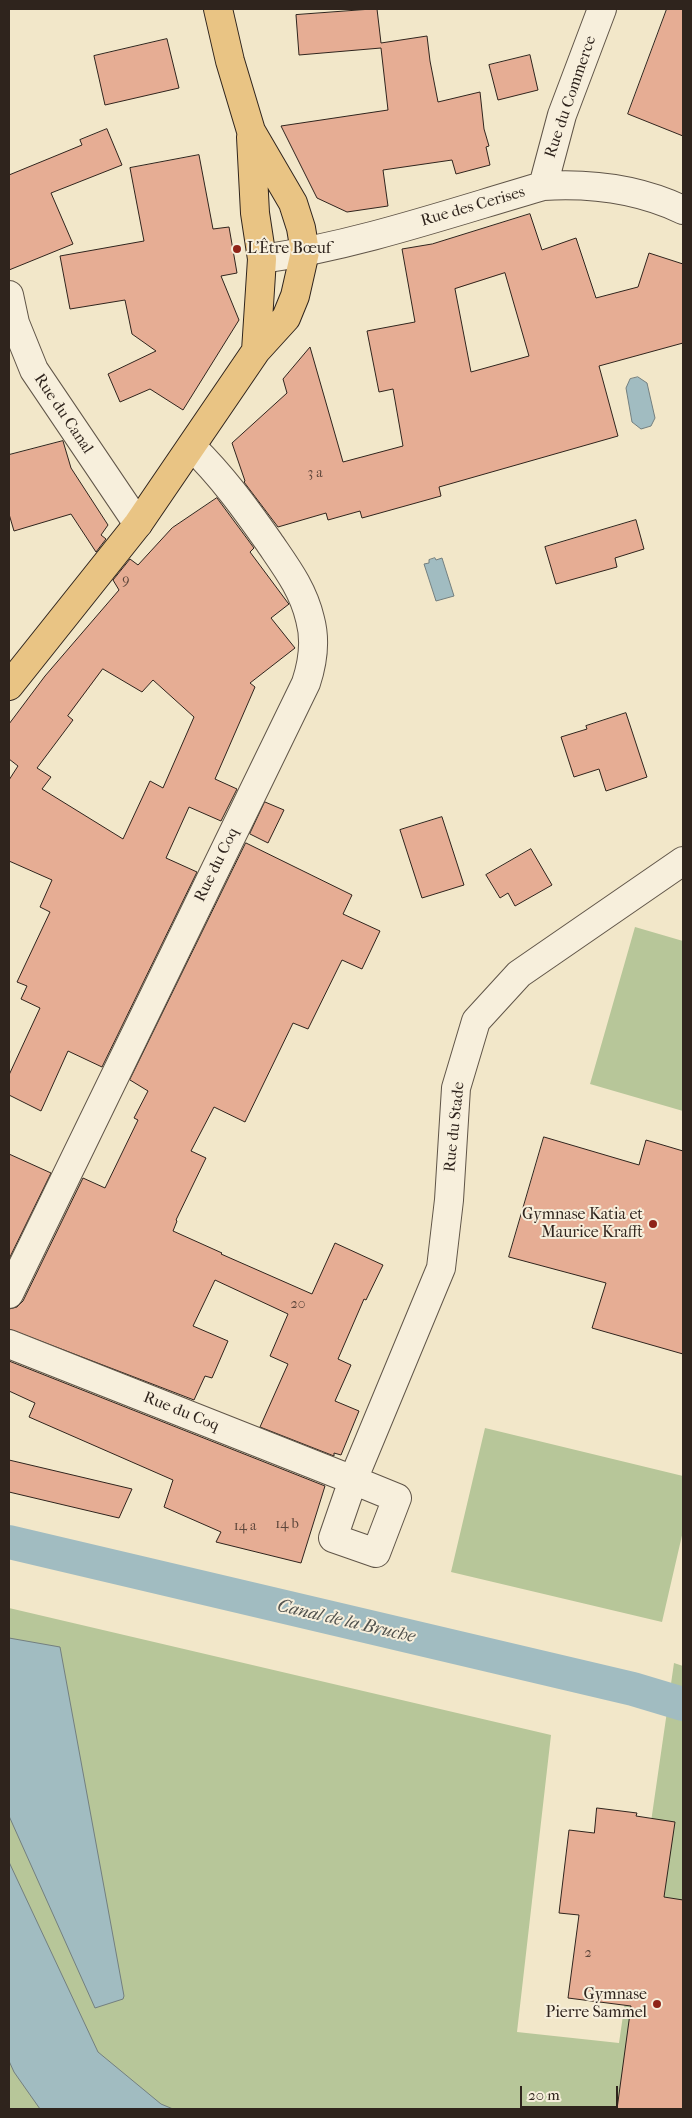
<!DOCTYPE html>
<meta charset="utf-8">
<style>
body{margin:0}
#map{position:relative;width:692px;height:2118px;overflow:hidden;background:#f2e7c9;font-family:"IM FELL French Canon",serif}
canvas{display:block}
.frame{position:absolute;inset:0;border:10px solid #2f241d;pointer-events:none}
.scale{position:absolute;left:520px;top:2086px;width:98px;height:22px;box-sizing:border-box;border:2px solid #2f241d;border-top:0;padding-left:6px;font-size:15px;line-height:18px;white-space:nowrap;color:#2f241d;-webkit-text-stroke:4px #f7efdc;paint-order:stroke}
</style>
<div id="map">
<canvas width="692" height="2118"></canvas>
<div class="frame"></div>
<div class="scale">20 m</div>
</div>
<script>
const ctx = document.querySelector('canvas').getContext('2d');
ctx.lineJoin = 'round';
function paint(path, color) { ctx.fillStyle = color; ctx.fill(path, 'evenodd'); }
function stroke(path, color, width, dash) { ctx.strokeStyle = color; ctx.lineWidth = width; ctx.lineCap = dash ? 'butt' : 'round'; ctx.setLineDash(dash || []); ctx.stroke(path); }
function label(font, color, halo, rows, align = 'center') {
  ctx.font = font + ' "IM FELL French Canon",serif'; ctx.lineWidth = 4; ctx.setLineDash([]); ctx.textBaseline = 'middle'; ctx.strokeStyle = halo; ctx.fillStyle = color; for (const [text, x, y, turn = 0] of rows) {
    ctx.save(); ctx.translate(x, y); ctx.rotate((+turn || 0) * Math.PI / 180); ctx.textAlign = isNaN(turn) ? turn : align; if (halo) ctx.strokeText(text, 0, 0); ctx.fillText(text, 0, 0); ctx.restore();
  }
}
const green = new Path2D(`
 M 635,927 L 683,941 L 683,1111 L 590,1084 Z
 M 485,1428 L 683,1476 L 683,1531 L 662,1622 L 451,1572 Z
 M 9,1608 L 551,1735 L 517,2032 L 619,2043 L 674,1663 L 683,1666 L 683,2109 L 9,2109 Z`);
const water = new Path2D(`
 M 638,377 L 647,383 L 655,418 L 651,426 L 641,429 L 632,422 L 626,388 L 630,379 Z
 M 435,558 L 436,560 L 442,558 L 454,596 L 436,601 L 424,564 L 429,563 L 429,560 Z
 M 9,1638 L 60,1647 L 124,1996 L 123,1999 L 95,2008 L 9,1816 Z
 M 9,1862 L 98,2052 L 161,2104 L 173,2109 L 40,2109 L 14,2072 L 9,2061 Z`);
const canal = new Path2D(`
 M 9,1542 L 633,1689 L 683,1704`);
const building = new Path2D(`
 M 377,9 L 381,43 L 427,36 L 430,61 L 438,102 L 480,92 L 484,129 L 489,146 L 486,147 L 490,165 L 456,174 L 452,160 L 383,170 L 388,206 L 347,212 L 317,198 L 281,126 L 388,110 L 381,48 L 299,55 L 296,15 Z
 M 667,9 L 683,9 L 683,136 L 628,114 Z
 M 167,39 L 179,88 L 105,105 L 94,56 Z
 M 530,55 L 538,90 L 498,100 L 489,65 Z
 M 107,129 L 122,165 L 51,193 L 73,244 L 9,270 L 9,175 L 82,145 L 80,140 Z
 M 199,155 L 213,229 L 229,227 L 237,273 L 221,276 L 239,320 L 183,410 L 150,389 L 120,402 L 108,374 L 156,351 L 132,334 L 125,300 L 70,309 L 60,256 L 144,241 L 130,168 Z
 M 530,214 L 542,250 L 576,238 L 596,298 L 638,287 L 649,253 L 683,264 L 683,343 L 599,366 L 618,436 L 439,487 L 441,496 L 362,518 L 360,511 L 328,520 L 326,513 L 278,527 L 244,482 L 245,481 L 232,443 L 287,393 L 283,379 L 310,347 L 343,462 L 403,446 L 393,389 L 379,392 L 367,331 L 415,322 L 402,249 L 432,244 ZM 505,273 L 529,356 L 471,372 L 455,289 Z
 M 63,441 L 71,468 L 108,525 L 101,535 L 106,539 L 96,552 L 71,514 L 14,531 L 9,514 L 9,455 Z
 M 217,498 L 254,548 L 250,552 L 288,603 L 289,604 L 271,618 L 295,648 L 250,683 L 255,687 L 215,779 L 237,789 L 221,821 L 189,807 L 166,858 L 197,872 L 102,1067 L 68,1051 L 41,1111 L 9,1095 L 9,1075 L 40,1008 L 21,999 L 27,986 L 17,982 L 50,912 L 40,907 L 52,880 L 9,861 L 9,780 L 18,766 L 9,759 L 9,724 L 45,676 L 119,590 L 113,580 L 130,559 L 138,565 L 172,528 ZM 103,669 L 142,692 L 153,680 L 194,717 L 163,788 L 150,781 L 123,839 L 42,789 L 51,777 L 37,768 L 73,720 L 68,716 Z
 M 636,520 L 644,549 L 615,558 L 617,567 L 556,584 L 545,547 Z
 M 626,713 L 647,777 L 606,791 L 599,769 L 574,777 L 561,737 L 587,729 L 586,726 Z
 M 265,802 L 284,810 L 268,843 L 250,834 Z
 M 442,817 L 464,885 L 422,898 L 400,830 Z
 M 246,843 L 352,895 L 343,914 L 380,931 L 362,969 L 342,960 L 308,1029 L 293,1023 L 245,1122 L 214,1107 L 191,1151 L 206,1158 L 176,1220 L 177,1221 L 173,1231 L 222,1253 L 221,1254 L 312,1294 L 335,1243 L 383,1265 L 366,1300 L 364,1299 L 338,1359 L 351,1365 L 335,1401 L 359,1411 L 341,1455 L 334,1453 L 334,1456 L 260,1427 L 288,1364 L 270,1356 L 288,1314 L 215,1280 L 193,1326 L 228,1341 L 212,1378 L 205,1376 L 194,1400 L 9,1329 L 9,1309 L 17,1307 L 23,1301 L 83,1178 L 105,1188 L 138,1120 L 134,1118 L 148,1091 L 130,1080 Z
 M 531,849 L 552,885 L 515,906 L 508,893 L 500,898 L 486,875 Z
 M 544,1137 L 639,1165 L 646,1140 L 683,1151 L 683,1354 L 592,1328 L 606,1283 L 509,1257 Z
 M 9,1154 L 51,1173 L 9,1259 Z
 M 9,1361 L 325,1486 L 301,1563 L 216,1542 L 221,1532 L 164,1507 L 173,1480 L 29,1417 L 35,1403 L 9,1391 Z
 M 9,1460 L 132,1489 L 119,1518 L 9,1492 Z
 M 597,1808 L 637,1813 L 636,1816 L 675,1822 L 664,1897 L 683,1900 L 683,2109 L 617,2109 L 631,2006 L 568,1998 L 579,1915 L 559,1913 L 569,1830 L 594,1833 Z`);
const minor = new Path2D(`
 M 543,186 L 562,115 L 602,9
 M 262,259 C 358,245 450,213 543,186 C 592,183 639,189 683,210
 M 9,295 L 15,323 L 34,370 L 138,524
 M 9,1294 L 306,683 C 313,662 316,641 310,619 C 303,589 286,567 269,542 C 245,508 222,476 192,447
 M 9,1344 L 353,1480 L 397,1498 L 376,1553 L 333,1538 L 353,1480 L 441,1268 L 449,1200 L 456,1088 L 476,1021 L 519,974 L 683,861`);
const major = new Path2D(`
 M 251,137 L 255,213 L 262,259 L 256,351
 M 9,686 L 138,524 L 256,351 L 286,318 L 295,296 L 305,252 L 301,228 L 293,203 L 251,131 L 230,61 L 218,9`);
const markers = [
 [237,249,5,"#8f2418"],
 [653,1224,5,"#8f2418"],
 [657,2004,5,"#8f2418"]
];
const numberNames = [
 ["3 a",315,474],
 ["9",126,581],
 ["20",298,1305],
 ["14 b",287,1525],
 ["14 a",245,1527],
 ["2",588,1954]
];
const streetNames = [
 ["Rue du Commerce",571,97,-71],
 ["Rue des Cerises",473,207,-16],
 ["Rue du Canal",63,414,56],
 ["Rue du Coq",217,865,-64],
 ["Rue du Stade",455,1127,-84],
 ["Rue du Coq",181,1412,22]
];
const poiNames = [
 ["L'Être Bœuf",247,249,"left"],
 ["Gymnase Katia et",643,1215],
 ["Maurice Krafft",643,1233],
 ["Gymnase",647,1995],
 ["Pierre Sammel",647,2013]
];
const waterNames = [
 ["Canal de la Bruche",346,1622,13]
];
paint(green, '#b7c699');
paint(water, '#a1bcc1');
stroke(water, '#737f7f', 1);
stroke(canal, '#a1bcc1', 34);
paint(building, '#e6ad94');
stroke(building, '#2f241d', 1);
stroke(minor, '#605548', 30);
stroke(major, '#2f241d', 30);
stroke(minor, '#f7efdc', 28);
stroke(major, '#e9c484', 28);
for (const [x, y, r, color] of markers) { const dot = new Path2D(); dot.arc(x, y, r, 0, 2 * Math.PI); ctx.fillStyle = color; ctx.fill(dot); stroke(dot, '#f7efdc', 2); }
label('14px', '#5d463b', null, numberNames);
label('16px', '#2f241d', '#f7efdc', streetNames);
label('16px', '#2f241d', '#f7efdc', poiNames, 'right');
label('italic 18px', '#51524e', '#f7efdc', waterNames);
</script>
